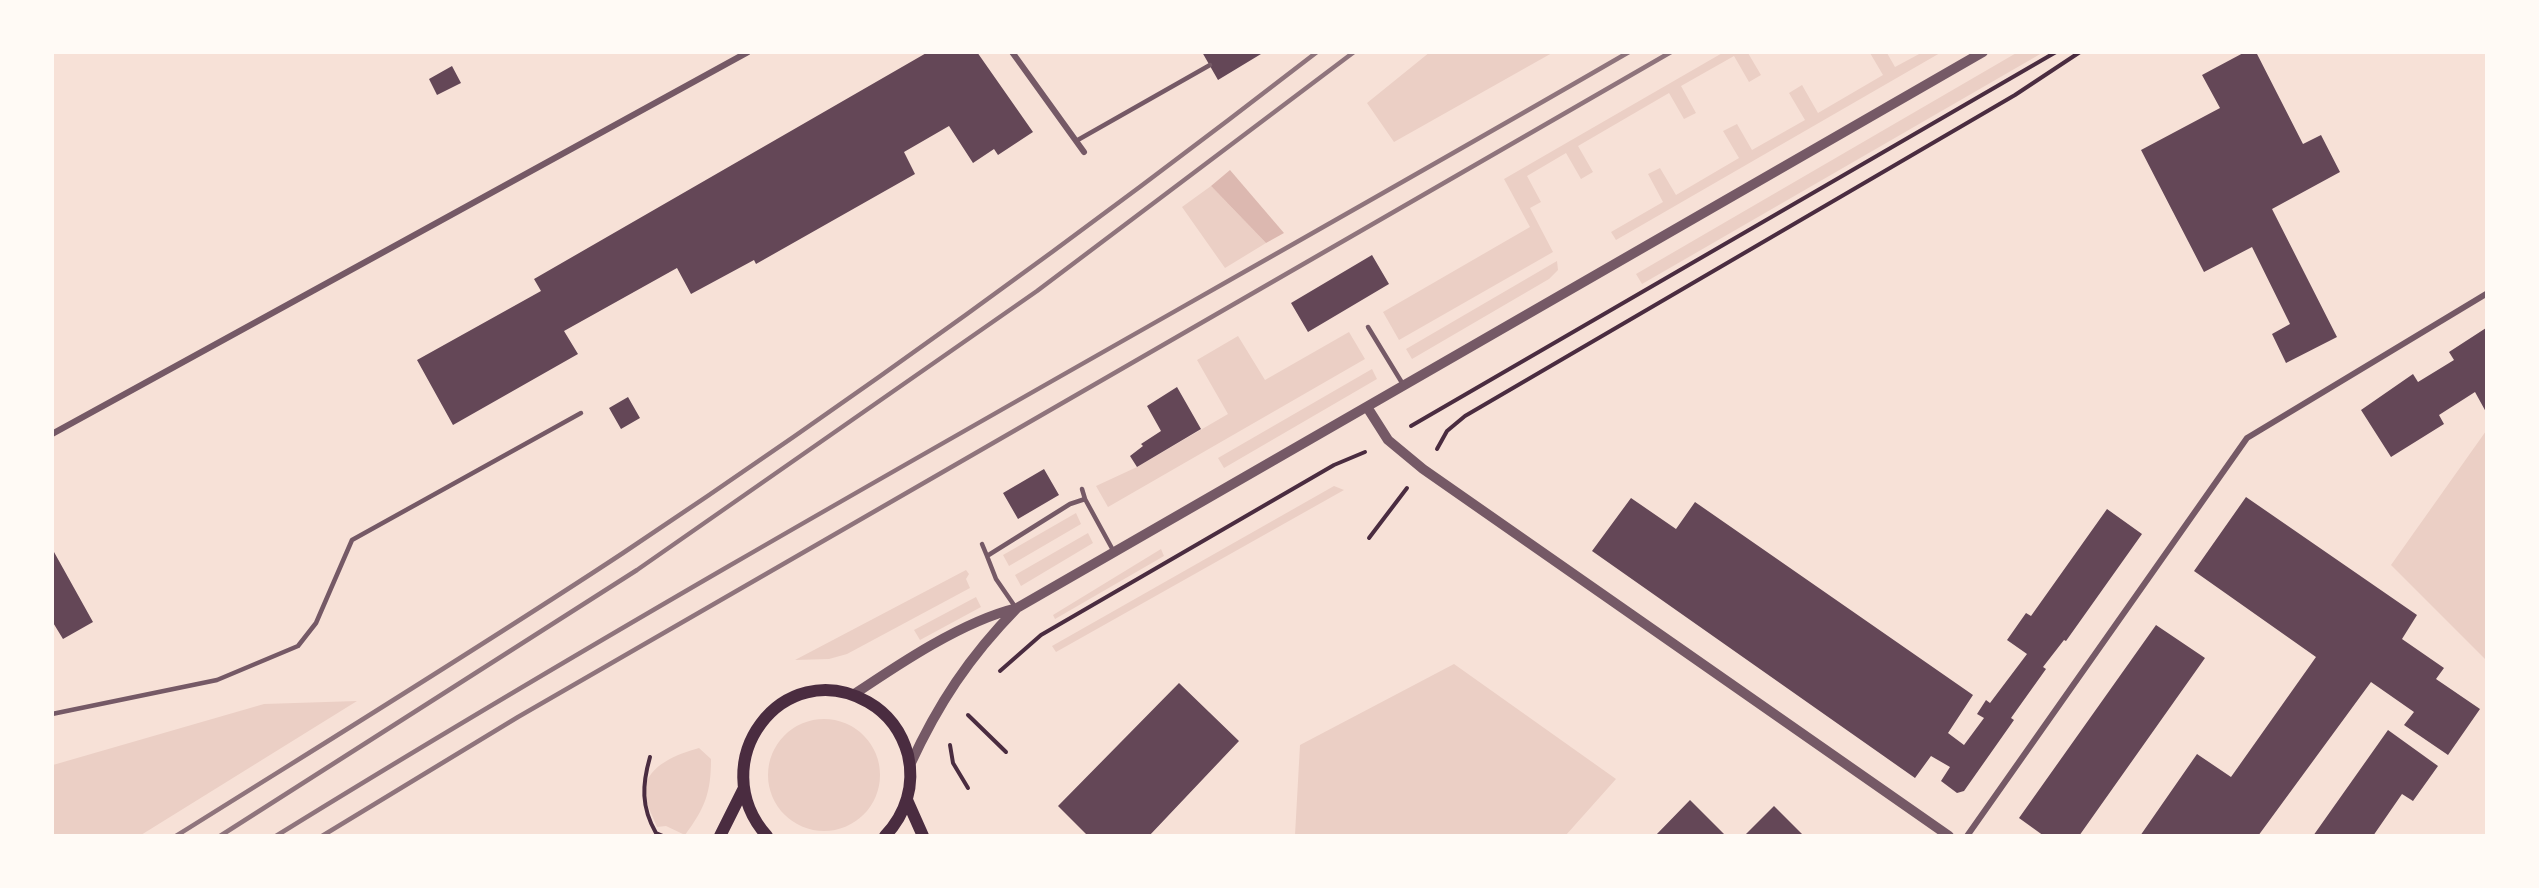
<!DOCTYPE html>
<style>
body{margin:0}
#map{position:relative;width:2539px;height:888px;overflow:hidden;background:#f7e1d7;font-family:"Public Sans",sans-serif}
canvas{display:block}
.frame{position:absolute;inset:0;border:54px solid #fffaf5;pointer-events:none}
</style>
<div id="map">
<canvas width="2539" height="888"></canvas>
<div class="frame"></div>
</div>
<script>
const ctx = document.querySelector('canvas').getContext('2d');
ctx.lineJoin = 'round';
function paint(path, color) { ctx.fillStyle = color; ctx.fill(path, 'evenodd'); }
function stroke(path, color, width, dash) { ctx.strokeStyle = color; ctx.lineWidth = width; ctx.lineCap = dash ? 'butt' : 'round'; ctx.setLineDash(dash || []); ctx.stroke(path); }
const green = new Path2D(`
 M 1430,52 L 1552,52 L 1552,53 L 1394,142 L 1367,103 Z
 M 1724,52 L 1748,53 L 1761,75 L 1749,82 L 1734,56 L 1681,86 L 1696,113 L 1684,119 L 1669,93 L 1578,146 L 1593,172 L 1581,179 L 1566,153 L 1527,176 L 1541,202 L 1530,208 L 1553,252 L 1399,340 L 1383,312 L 1530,227 L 1504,179 Z
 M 2018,52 L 2042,53 L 1642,284 L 1636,274 Z
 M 1870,53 L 1887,53 L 1895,67 L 1921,53 L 1940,53 L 1616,240 L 1611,232 L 1663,202 L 1648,174 L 1660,168 L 1676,195 L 1739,158 L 1723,131 L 1737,124 L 1752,150 L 1805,120 L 1789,93 L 1802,85 L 1818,113 L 1883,75 Z
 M 1211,186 L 1266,243 L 1225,268 L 1182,207 Z
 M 1557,261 L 1558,270 L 1549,279 L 1412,359 L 1406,349 Z
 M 1349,332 L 1365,359 L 1108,507 L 1096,486 L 1137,467 L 1228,414 L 1197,360 L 1238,336 L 1265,380 Z
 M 1372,369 L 1377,379 L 1224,468 L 1218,458 Z
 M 2486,431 L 2486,660 L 2391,565 Z
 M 1334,486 L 1344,490 L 1056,652 L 1052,646 Z
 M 1076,513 L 1081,524 L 1009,566 L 1003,555 Z
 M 1088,533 L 1093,543 L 1021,586 L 1015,575 Z
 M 1161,549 L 1164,556 L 1055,619 L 1053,615 Z
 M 966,570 L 969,574 L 966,579 L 970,588 L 847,654 L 829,659 L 795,660 Z
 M 976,597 L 981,607 L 920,640 L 914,630 Z
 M 1454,664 L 1616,779 L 1566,835 L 1295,835 L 1300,745 Z
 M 357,701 L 141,835 L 53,835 L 53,765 L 264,704 Z
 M768 775a56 56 0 1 1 112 0a56 56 0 1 1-112 0Z
 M 699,748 L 711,759 C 711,793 705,808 685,835 L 666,826 L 657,827 C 653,816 644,802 645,790 C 647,765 678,754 699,748 Z`);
const water = new Path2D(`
 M 1230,170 L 1284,233 L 1266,243 L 1211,186 Z`);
const building = new Path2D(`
 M 928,52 L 977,52 L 1033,132 L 998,155 L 994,149 L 973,163 L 949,126 L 904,152 L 915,174 L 756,264 L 754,260 L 691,294 L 677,268 L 564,331 L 578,354 L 453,425 L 417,360 L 541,291 L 534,279 Z
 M 1202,52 L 1261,52 L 1261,54 L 1218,80 Z
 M 2245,52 L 2256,52 L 2303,144 L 2321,135 L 2340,172 L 2272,209 L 2337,337 L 2286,363 L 2272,334 L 2290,324 L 2252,247 L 2204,272 L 2141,150 L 2220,108 L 2202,75 Z
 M 452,66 L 461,83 L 437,95 L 429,79 Z
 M 1372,255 L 1389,284 L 1308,332 L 1291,303 Z
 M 2486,328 L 2486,412 L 2475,392 L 2439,415 L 2444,424 L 2391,457 L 2361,410 L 2413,374 L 2418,382 L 2454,360 L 2449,352 Z
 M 1177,387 L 1201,429 L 1137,467 L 1130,456 L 1143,446 L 1141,444 L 1161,431 L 1147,406 Z
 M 628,397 L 640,418 L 621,429 L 609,408 Z
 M 1044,469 L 1059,495 L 1018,519 L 1003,493 Z
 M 2246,497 L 2417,615 L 2402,639 L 2444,668 L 2436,679 L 2480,709 L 2448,755 L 2404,725 L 2414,712 L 2371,682 L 2258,836 L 2140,836 L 2197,754 L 2231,777 L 2316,657 L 2194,571 Z
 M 1631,498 L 1676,529 L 1695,502 L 1973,695 L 1948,733 L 1964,745 L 1984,718 L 1977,714 L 1986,700 L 1990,703 L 2027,654 L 2007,640 L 2026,613 L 2031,616 L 2107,509 L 2142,534 L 2066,641 L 2064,640 L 2043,667 L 2046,669 L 2011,718 L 2014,720 L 1964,791 L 1957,793 L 1941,781 L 1950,767 L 1931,756 L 1915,778 L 1592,551 Z
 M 54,552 L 93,622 L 63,639 L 52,621 Z
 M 2156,625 L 2205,658 L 2079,836 L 2044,836 L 2019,818 Z
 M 1179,683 L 1239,741 L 1149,836 L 1088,836 L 1058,806 Z
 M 2388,730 L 2438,766 L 2413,801 L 2402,794 L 2373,836 L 2313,836 Z
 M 1690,800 L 1726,836 L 1655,836 Z
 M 1774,806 L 1804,836 L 1744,836 Z`);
const path = new Path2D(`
 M 1411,426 L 2056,52
 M 1437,449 L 1447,431 L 1465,416 L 2015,95 L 2080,52
 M 1369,538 L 1407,488
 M 1000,671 L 1041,635 L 1334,465 L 1365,452
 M 968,715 L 1006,752
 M 950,745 L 953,763 L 968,788
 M 650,757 C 642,785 641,807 656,833 L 663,836`);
const service = new Path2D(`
 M 1076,141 L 1210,65
 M 1368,327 L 1404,386
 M 1082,489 L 1085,499
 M 982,544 L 987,556
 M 1016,608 L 996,579 L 987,556 L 1070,504 L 1085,499 L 1114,552
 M 52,714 L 217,680 L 298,646 L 316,623 L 352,540 L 581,413`);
const minor = new Path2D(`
 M 1012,52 L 1084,152
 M 52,434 L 748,52
 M 1967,836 L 2247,438 L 2486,294`);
const tertiary = new Path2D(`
 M 1367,407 L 1388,440 L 1423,469 L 1949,836
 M 853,695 C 899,664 963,621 1017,608
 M 910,765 C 938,704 969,657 1017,608 L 1983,52`);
const secondary = new Path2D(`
 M 907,800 L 923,836
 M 720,836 L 743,790
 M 767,836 C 702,763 782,654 868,702 C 889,714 902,733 908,755 C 915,785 906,814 885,836`);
const rail = new Path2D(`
 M 176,836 C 326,742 476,650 623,553 C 860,395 1091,227 1317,52
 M 220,836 L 637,570 L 1037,291 L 1354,52
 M 276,836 C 720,562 1178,313 1629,52
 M 322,836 L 518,717 L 1671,52`);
paint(green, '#ebcfc5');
paint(water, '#dcb8b0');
paint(building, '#644757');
stroke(path, '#4a2c40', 4);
stroke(service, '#755966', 4.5);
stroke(minor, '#755966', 6);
stroke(tertiary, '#755966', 10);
stroke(secondary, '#4a2c40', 12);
stroke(rail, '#8f747c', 4.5);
</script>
